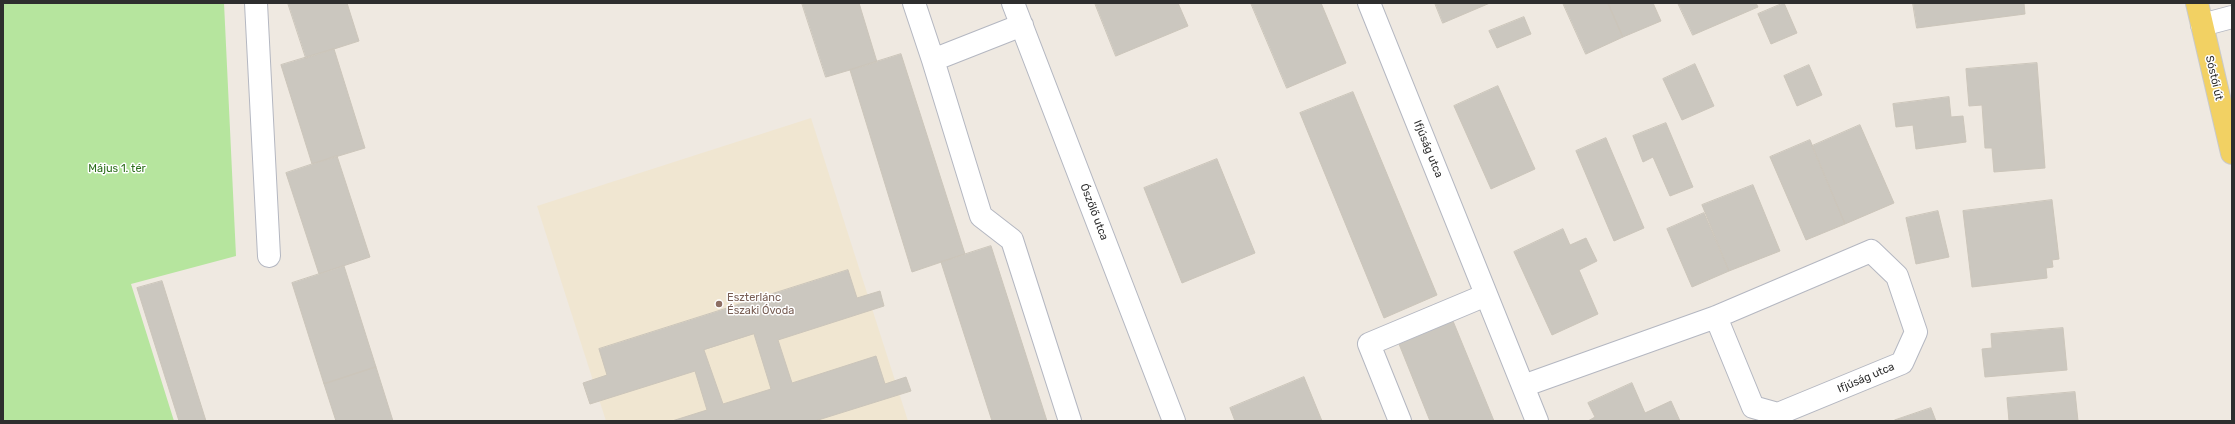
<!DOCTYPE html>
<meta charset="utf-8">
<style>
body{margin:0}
#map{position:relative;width:2235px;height:424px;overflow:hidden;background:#efe9e1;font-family:Rubik,sans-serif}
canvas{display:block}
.frame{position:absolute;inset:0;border:4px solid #2e2e2e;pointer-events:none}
</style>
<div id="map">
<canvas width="2235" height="424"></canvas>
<div class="frame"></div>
</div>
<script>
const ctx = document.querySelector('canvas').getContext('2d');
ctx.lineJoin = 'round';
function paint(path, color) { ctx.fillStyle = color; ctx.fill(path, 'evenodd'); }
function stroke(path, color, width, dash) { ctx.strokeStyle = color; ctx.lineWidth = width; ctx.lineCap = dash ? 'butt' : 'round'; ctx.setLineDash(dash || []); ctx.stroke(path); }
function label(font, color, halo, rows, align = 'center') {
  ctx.font = font + ' Rubik,sans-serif'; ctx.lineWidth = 3; ctx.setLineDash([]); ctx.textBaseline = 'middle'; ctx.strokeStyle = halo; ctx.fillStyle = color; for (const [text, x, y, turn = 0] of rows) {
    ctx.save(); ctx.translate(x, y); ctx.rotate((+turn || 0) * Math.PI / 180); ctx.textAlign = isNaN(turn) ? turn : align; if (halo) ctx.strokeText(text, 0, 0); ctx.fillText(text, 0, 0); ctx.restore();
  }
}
const education = new Path2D(`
 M 811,118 L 908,421 L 606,421 L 537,206 Z`);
const green = new Path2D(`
 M 3,3 L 224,3 L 236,256 L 131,284 L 174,421 L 3,421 Z`);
const building = new Path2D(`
 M 288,3 L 347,3 L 359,41 L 306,58 Z
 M 802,3 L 859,3 L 877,62 L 826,77 Z
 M 1095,3 L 1178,3 L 1188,26 L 1116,56 Z
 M 1251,3 L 1321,3 L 1346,63 L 1287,88 Z
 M 1435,3 L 1490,3 L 1443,23 Z
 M 1563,3 L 1608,3 L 1623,37 L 1586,54 Z
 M 1608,3 L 1653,3 L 1661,21 L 1623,37 Z
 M 1678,3 L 1756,3 L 1758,7 L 1693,35 Z
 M 1784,3 L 1797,33 L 1771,44 L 1758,14 Z
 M 1913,3 L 2024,3 L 2025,14 L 1917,28 Z
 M 1524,17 L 1531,34 L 1497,48 L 1489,31 Z
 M 334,49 L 365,148 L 312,164 L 281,65 Z
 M 901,54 L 965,254 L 912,272 L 850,70 Z
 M 2037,63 L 2045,168 L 1994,172 L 1992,148 L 1985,148 L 1982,105 L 1969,106 L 1966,69 Z
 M 1695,64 L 1714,106 L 1682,120 L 1663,79 Z
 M 1809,65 L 1822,95 L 1797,106 L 1784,76 Z
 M 1498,86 L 1535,169 L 1491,189 L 1454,106 Z
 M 1353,92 L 1437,295 L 1384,318 L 1300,113 Z
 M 1949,97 L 1951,117 L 1963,116 L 1966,142 L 1916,149 L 1913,125 L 1896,127 L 1893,104 Z
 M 1666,123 L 1693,187 L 1670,196 L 1653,157 L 1643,162 L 1633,136 Z
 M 1860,125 L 1894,203 L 1845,224 L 1812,146 Z
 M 1606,138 L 1644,228 L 1614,241 L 1576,151 Z
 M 1810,140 L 1845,224 L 1806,240 L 1770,157 Z
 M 337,156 L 370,257 L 319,274 L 286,173 Z
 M 1217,159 L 1255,253 L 1182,283 L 1144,188 Z
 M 1753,185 L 1780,251 L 1729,271 L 1702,205 Z
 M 2052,200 L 2059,259 L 2052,260 L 2053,267 L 2046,268 L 2047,278 L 1972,287 L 1963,211 Z
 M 1938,211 L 1949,257 L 1916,264 L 1906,218 Z
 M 1704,213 L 1729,271 L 1692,287 L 1667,229 Z
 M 1563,229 L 1570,245 L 1586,238 L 1597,261 L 1579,270 L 1598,314 L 1552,335 L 1514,252 Z
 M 991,246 L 1047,421 L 992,421 L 957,312 L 941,262 Z
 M 344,266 L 376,367 L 324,384 L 292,283 Z
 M 848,270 L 857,298 L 880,291 L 884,306 L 778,340 L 792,383 L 876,356 L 885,384 L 906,377 L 911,391 L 815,421 L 672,421 L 707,410 L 695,371 L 590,404 L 583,383 L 607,375 L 599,349 ZM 754,334 L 771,389 L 723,404 L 704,350 Z
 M 162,281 L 206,421 L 179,421 L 137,288 Z
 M 1453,321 L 1494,421 L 1430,421 L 1399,344 Z
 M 2063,328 L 2067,370 L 1985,377 L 1982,349 L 1992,348 L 1991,334 Z
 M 376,367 L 393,421 L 336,421 L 324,384 Z
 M 1304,377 L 1322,421 L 1235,421 L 1230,408 Z
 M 1632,383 L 1645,413 L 1671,401 L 1680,421 L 1588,421 L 1595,417 L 1588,403 Z
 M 2075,392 L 2078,421 L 2009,421 L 2007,398 Z
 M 1931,408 L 1936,421 L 1895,420 Z`);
const minor = new Path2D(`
 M 256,3 L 269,256
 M 914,3 L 933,60
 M 1013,3 L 1174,421
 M 1369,3 L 1537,421
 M 1022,25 L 933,60 L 981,216 L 1012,240 L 1070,421
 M 2202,25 L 2232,17
 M 1523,386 L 1716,317 L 1871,251 L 1897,276 L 1916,332 L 1902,363 L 1778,414 L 1753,407 L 1716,317
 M 1400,421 L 1369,344 L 1486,295`);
const major = new Path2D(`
 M 2197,3 L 2232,153`);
const markers = [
 [719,304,4,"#8d6e63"]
];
const streetNames = [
 ["Sóstói út",2214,78,77],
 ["Ifjúság utca",1428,149,68],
 ["Ószőlő utca",1094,212,69],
 ["Ifjúság utca",1866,378,-23]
];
const parkNames = [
 ["Május 1. tér",117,169]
];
const educationNames = [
 ["Eszterlánc",727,298],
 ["Északi Óvoda",727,311]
];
paint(education, '#f0e6d1');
paint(green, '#b6e59e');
paint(building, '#cbc7bf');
stroke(building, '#cbc5ba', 1);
stroke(minor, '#b4b7c1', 24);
stroke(major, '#c9c9c9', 24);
stroke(minor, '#fff', 22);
stroke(major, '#f2d163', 22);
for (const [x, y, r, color] of markers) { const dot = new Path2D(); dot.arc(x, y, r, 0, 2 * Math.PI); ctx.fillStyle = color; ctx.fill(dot); stroke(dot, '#fff', 1.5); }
label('11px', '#2e2e2e', '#fff', streetNames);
label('11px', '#2c6e1b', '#fff', parkNames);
label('11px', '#785e54', '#fff', educationNames, 'left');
</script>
